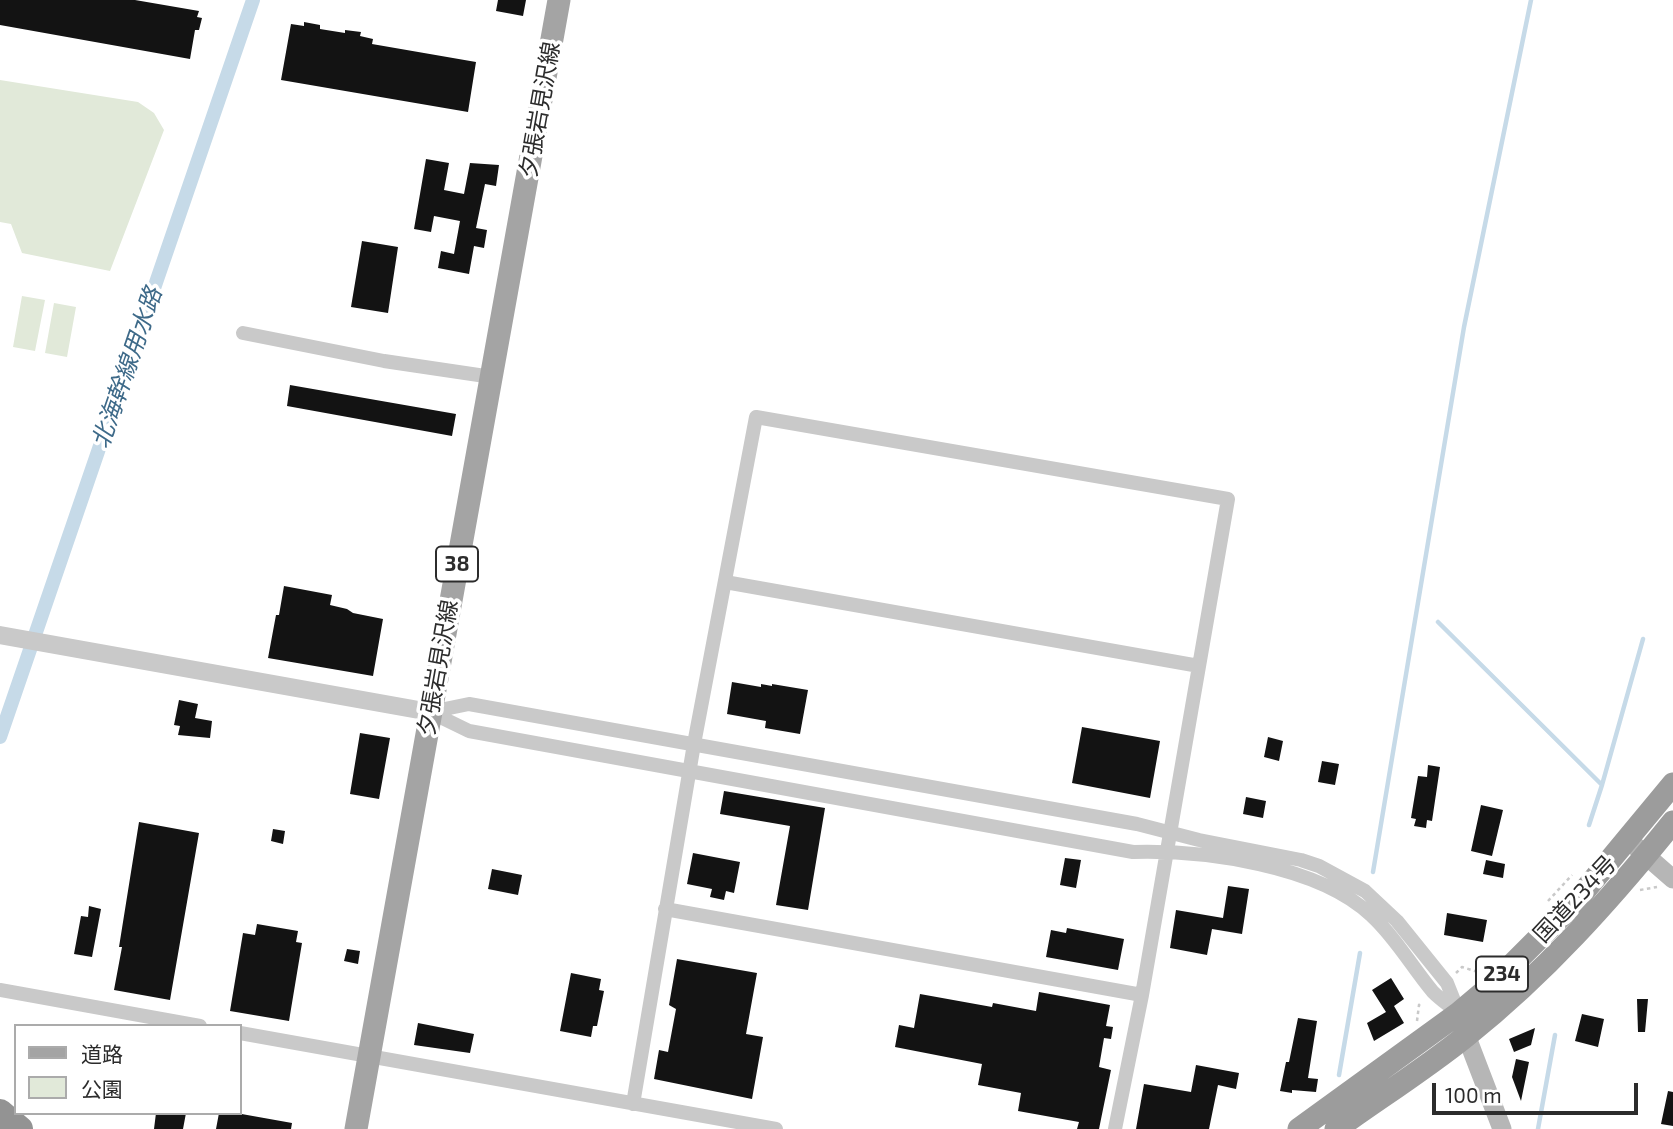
<!DOCTYPE html>
<meta charset="utf-8">
<style>
body{margin:0}
#map{position:relative;width:1673px;height:1129px;overflow:hidden;background:#fff;font-family:"Exo 2","Noto Sans JP",sans-serif}
canvas{display:block}
.legend{position:absolute;left:14px;top:1024px;width:228px;height:91px;box-sizing:border-box;background:#fff;border:2px solid #ababab;margin:0;padding:9px 12px;list-style:none;font-size:21px;color:#2c2c2c}
.legend li{display:flex;align-items:center;gap:14px;height:35px}
.legend b{width:35px;border:2px solid #ababab}
.scale{position:absolute;left:1432px;top:1083px;width:206px;height:32px;box-sizing:border-box;border:4px solid #2c2c2c;border-top:0;padding-left:9px;font-size:21px;line-height:24px;white-space:nowrap;color:#2c2c2c;-webkit-text-stroke:5px #fff;paint-order:stroke}
</style>
<div id="map">
<canvas width="1673" height="1129"></canvas>
<ul class="legend">
<li><b style="height:9px;background:#a4a4a4"></b>道路</li>
<li><b style="height:19px;background:#e1e9d9"></b>公園</li>
</ul>
<div class="scale">100 m</div>
</div>
<script>
const ctx = document.querySelector('canvas').getContext('2d');
ctx.lineJoin = 'round';
function paint(path, color) { ctx.fillStyle = color; ctx.fill(path, 'evenodd'); }
function stroke(path, color, width, dash) { ctx.strokeStyle = color; ctx.lineWidth = width; ctx.lineCap = dash ? 'butt' : 'round'; ctx.setLineDash(dash || []); ctx.stroke(path); }
function label(font, color, halo, rows, align = 'center') {
  ctx.font = font + ' "Exo 2","Noto Sans JP",sans-serif'; ctx.lineWidth = 7; ctx.setLineDash([]); ctx.textBaseline = 'middle'; ctx.strokeStyle = halo; ctx.fillStyle = color; for (const [text, x, y, turn = 0] of rows) {
    ctx.save(); ctx.translate(x, y); ctx.rotate((+turn || 0) * Math.PI / 180); ctx.textAlign = isNaN(turn) ? turn : align; if (halo) ctx.strokeText(text, 0, 0); ctx.fillText(text, 0, 0); ctx.restore();
  }
}
const green = new Path2D(`
 M 0,80 L 138,102 L 154,113 L 164,130 L 110,271 L 22,253 L 11,224 L 0,222 Z
 M 22,296 L 45,300 L 35,351 L 13,347 Z
 M 54,303 L 76,307 L 67,357 L 45,353 Z`);
const stream = new Path2D(`
 M 1438,622 L 1602,785 L 1643,639
 M 1589,825 L 1602,785
 M 1373,872 L 1464,327 L 1531,0
 M 1339,1075 L 1360,953
 M 1538,1129 L 1555,1035`);
const canal = new Path2D(`
 M 0,737 L 253,0`);
const building = new Path2D(`
 M 0,0 L 135,0 L 199,11 L 197,17 L 202,18 L 199,30 L 195,30 L 190,59 L 0,25 Z
 M 498,0 L 526,0 L 523,16 L 496,11 Z
 M 304,22 L 320,25 L 320,29 L 345,33 L 345,30 L 361,32 L 360,36 L 373,39 L 372,44 L 476,62 L 468,112 L 281,80 L 291,24 L 304,26 Z
 M 426,159 L 449,163 L 444,190 L 464,194 L 470,163 L 499,165 L 496,186 L 485,184 L 476,228 L 487,230 L 484,248 L 474,246 L 469,274 L 438,268 L 441,251 L 454,254 L 460,221 L 434,216 L 431,232 L 414,229 Z
 M 362,241 L 398,247 L 388,313 L 351,307 Z
 M 290,385 L 456,414 L 452,436 L 287,406 Z
 M 284,586 L 332,595 L 330,605 L 347,609 L 353,613 L 383,619 L 373,676 L 268,658 L 276,615 L 279,615 Z
 M 732,682 L 761,687 L 761,684 L 772,686 L 772,684 L 808,690 L 800,734 L 765,728 L 766,721 L 727,714 Z
 M 179,700 L 198,704 L 195,718 L 212,721 L 210,738 L 178,735 L 180,726 L 174,725 Z
 M 1082,727 L 1160,741 L 1150,798 L 1072,783 Z
 M 360,733 L 390,738 L 379,799 L 350,794 Z
 M 1268,737 L 1283,741 L 1279,761 L 1264,757 Z
 M 1322,761 L 1339,764 L 1335,785 L 1318,782 Z
 M 1428,765 L 1440,767 L 1432,821 L 1427,820 L 1426,828 L 1414,826 L 1416,819 L 1411,818 L 1418,776 L 1427,777 Z
 M 724,791 L 825,808 L 808,910 L 776,905 L 790,826 L 720,814 Z
 M 1246,797 L 1266,801 L 1263,818 L 1243,814 Z
 M 1481,805 L 1503,810 L 1492,856 L 1471,851 Z
 M 139,822 L 199,833 L 170,1000 L 114,990 L 122,947 L 119,947 Z
 M 273,829 L 285,831 L 283,844 L 271,841 Z
 M 693,853 L 740,862 L 734,893 L 726,891 L 724,900 L 710,897 L 712,889 L 687,884 Z
 M 1065,858 L 1081,860 L 1076,888 L 1060,885 Z
 M 1486,860 L 1505,864 L 1503,878 L 1483,874 Z
 M 492,869 L 522,875 L 518,895 L 488,889 Z
 M 1228,886 L 1249,889 L 1242,934 L 1212,929 L 1207,955 L 1170,948 L 1176,910 L 1223,918 Z
 M 89,906 L 101,909 L 92,957 L 74,954 L 81,916 L 88,917 Z
 M 1447,913 L 1487,920 L 1483,942 L 1444,935 Z
 M 257,924 L 298,931 L 296,942 L 302,943 L 289,1021 L 230,1011 L 243,933 L 255,935 Z
 M 1067,928 L 1124,939 L 1118,970 L 1046,957 L 1051,930 L 1066,933 Z
 M 347,949 L 360,951 L 358,964 L 344,961 Z
 M 677,959 L 757,973 L 746,1034 L 763,1037 L 752,1099 L 654,1079 L 659,1050 L 668,1052 L 676,1009 L 669,1005 Z
 M 571,973 L 601,979 L 599,990 L 604,991 L 597,1026 L 593,1026 L 591,1037 L 560,1031 Z
 M 1391,978 L 1404,999 L 1394,1006 L 1404,1023 L 1374,1041 L 1367,1023 L 1386,1012 L 1372,990 Z
 M 1039,992 L 1110,1005 L 1106,1026 L 1113,1027 L 1111,1039 L 1104,1038 L 1099,1067 L 1111,1070 L 1099,1129 L 1077,1129 L 1079,1122 L 1018,1111 L 1021,1093 L 978,1085 L 982,1064 L 895,1047 L 899,1025 L 914,1028 L 920,994 L 992,1007 L 993,1003 L 1036,1011 Z
 M 1637,999 L 1648,999 L 1645,1032 L 1638,1032 Z
 M 1582,1014 L 1604,1019 L 1598,1047 L 1575,1041 Z
 M 1298,1018 L 1317,1021 L 1308,1078 L 1318,1079 L 1316,1092 L 1292,1090 L 1292,1093 L 1280,1091 L 1286,1062 L 1289,1062 Z
 M 418,1023 L 474,1034 L 470,1053 L 414,1045 Z
 M 1535,1028 L 1531,1045 L 1514,1052 L 1509,1039 Z
 M 1516,1059 L 1529,1062 L 1521,1101 L 1512,1077 Z
 M 1196,1065 L 1239,1073 L 1236,1089 L 1218,1085 L 1209,1129 L 1136,1129 L 1144,1084 L 1191,1092 Z
 M 1668,1091 L 1673,1092 L 1673,1126 L 1661,1124 Z
 M 156,1113 L 186,1113 L 183,1129 L 154,1129 Z
 M 219,1113 L 236,1113 L 292,1123 L 291,1129 L 216,1129 Z`);
const path = new Path2D(`
 M 1640,890 L 1657,887
 M 1548,901 L 1572,875
 M 1456,973 L 1462,967 L 1478,972
 M 1417,1021 L 1419,1005 L 1422,1002`);
const minor = new Path2D(`
 M 243,333 L 384,361 L 492,377
 M 725,582 L 1199,666
 M 430,712 L 469,704 L 1137,824 L 1199,840 L 1301,860 L 1319,866 L 1365,891 L 1397,921 L 1447,983 L 1459,1013
 M 430,712 L 469,731 L 1133,852 C 1204,850 1319,865 1372,916 C 1396,938 1412,967 1433,992 C 1440,999 1450,1006 1458,1013
 M 665,909 L 1142,995
 M 0,990 L 200,1026
 M 240,1033 L 776,1129
 M 633,1104 L 694,744 L 756,417 L 1228,499 L 1142,995 L 1115,1129`);
const tertiary = new Path2D(`
 M 0,635 L 430,712`);
const secondary = new Path2D(`
 M 1634,845 L 1673,879
 M 1461,1022 L 1502,1129`);
const primary = new Path2D(`
 M 356,1129 L 559,0`);
const trunk = new Path2D(`
 M 1299,1129 L 1459,1013 L 1491,986 L 1576,901 L 1673,784
 M 1336,1129 C 1379,1098 1425,1069 1466,1036 C 1544,974 1611,899 1673,822`);
const motorway = new Path2D(`
 M 0,1112 L 20,1129`);
const shields = [
 [457,564,42],
 [1502,974,52]
];
const shieldNames = [
 ["38",457,564],
 ["234",1502,974]
];
const streetNames = [
 ["夕張岩見沢線",540,110,-80],
 ["夕張岩見沢線",438,668,-80],
 ["国道234号",1575,899,-47]
];
const waterNames = [
 ["北海幹線用水路",127,368,-71]
];
paint(green, '#e1e9d9');
stroke(stream, '#c6dae8', 4.5);
stroke(canal, '#c6dae8', 14);
paint(building, '#131313');
stroke(path, '#c9c9c9', 2.5, [3.5, 3.5]);
stroke(minor, '#c9c9c9', 14);
stroke(tertiary, '#c9c9c9', 18);
stroke(secondary, '#b6b6b6', 19);
stroke(primary, '#a4a4a4', 23);
stroke(trunk, '#9c9c9c', 23);
stroke(motorway, '#939393', 26);
for (const [x, y, w] of shields) { const box = new Path2D(); box.roundRect(x - w / 2, y - 17.5, w, 35, 5); ctx.fillStyle = '#fff'; ctx.fill(box); stroke(box, '#2c2c2c', 2); }
label('bold 21px', '#2c2c2c', null, shieldNames);
label('23px', '#2c2c2c', '#fff', streetNames);
label('italic 24px', '#3e6a89', '#fff', waterNames);
</script>
